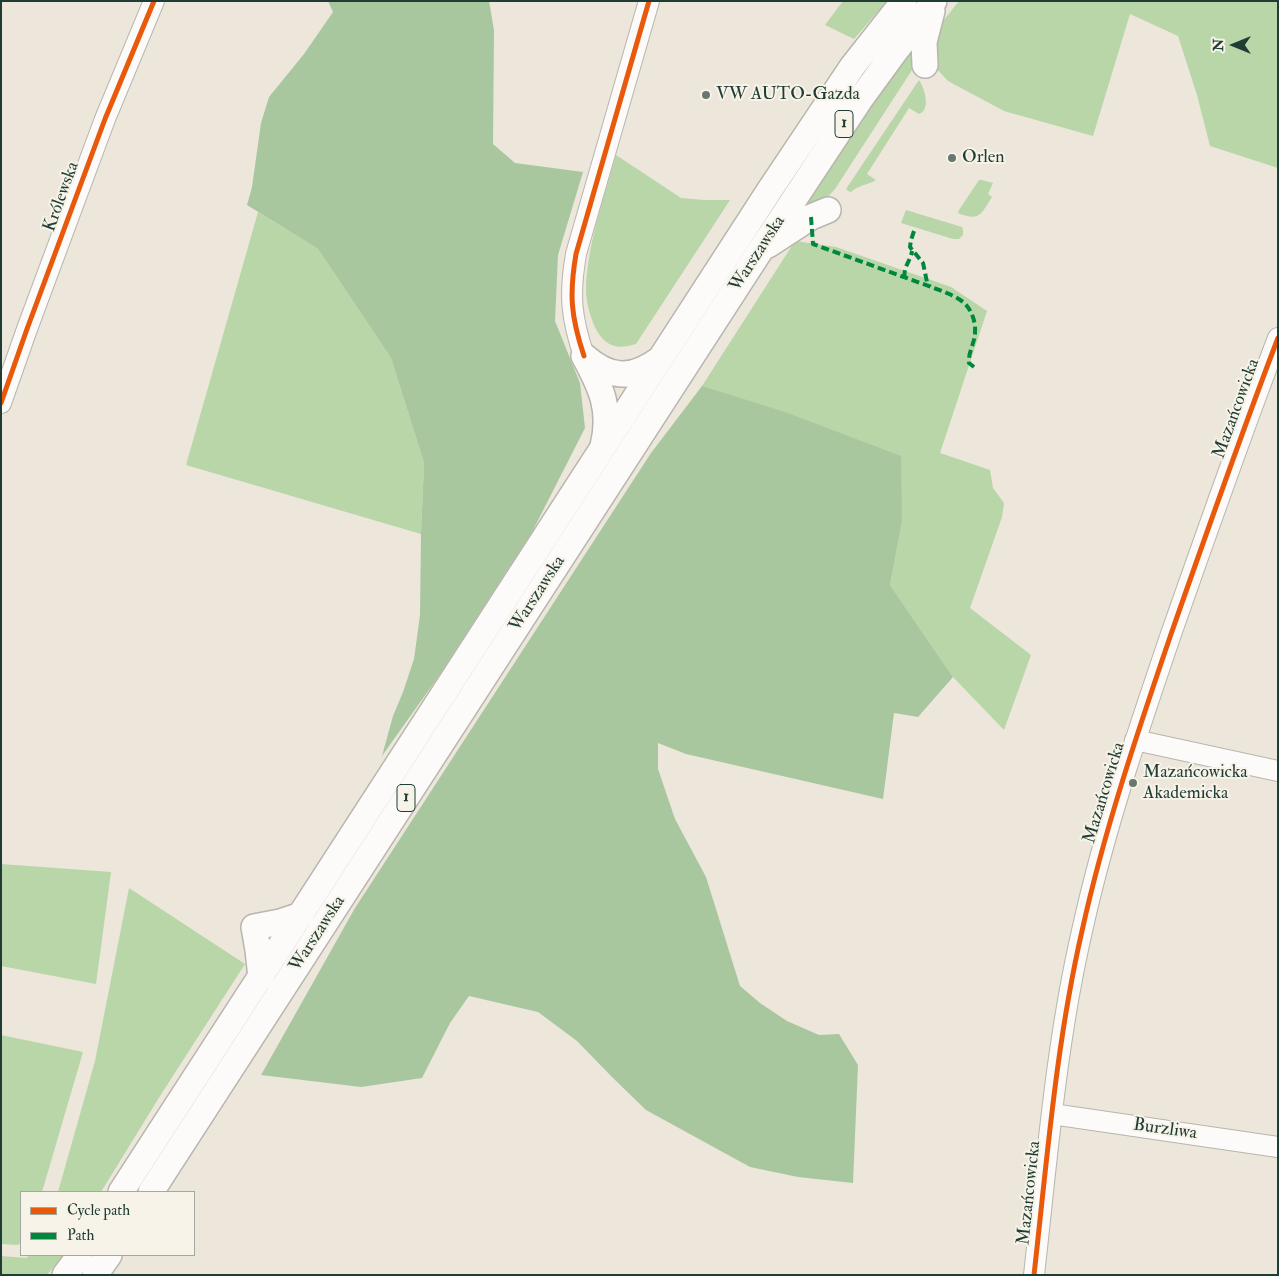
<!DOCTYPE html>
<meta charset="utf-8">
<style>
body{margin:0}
#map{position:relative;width:1279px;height:1276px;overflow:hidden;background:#ece6db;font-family:"IM FELL Double Pica",serif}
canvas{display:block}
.frame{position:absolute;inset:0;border:2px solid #1f3d34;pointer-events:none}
.legend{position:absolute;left:20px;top:1191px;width:175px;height:65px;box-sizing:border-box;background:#f7f3e8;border:1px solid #a1aaa0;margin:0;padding:6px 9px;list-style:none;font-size:15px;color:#1f3d34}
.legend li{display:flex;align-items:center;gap:10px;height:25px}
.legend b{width:25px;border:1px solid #a1aaa0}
.north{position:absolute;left:1209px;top:20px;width:50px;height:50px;-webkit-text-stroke:4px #f7f3e8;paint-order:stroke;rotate:270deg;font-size:14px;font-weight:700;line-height:20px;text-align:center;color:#1f3d34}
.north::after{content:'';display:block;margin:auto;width:18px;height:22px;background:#1f3d34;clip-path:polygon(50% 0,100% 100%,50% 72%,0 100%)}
</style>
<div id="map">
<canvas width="1279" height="1276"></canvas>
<div class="frame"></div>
<ul class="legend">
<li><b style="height:6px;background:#e8590c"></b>Cycle path</li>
<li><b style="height:6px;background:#00873e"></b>Path</li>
</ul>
<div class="north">N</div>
</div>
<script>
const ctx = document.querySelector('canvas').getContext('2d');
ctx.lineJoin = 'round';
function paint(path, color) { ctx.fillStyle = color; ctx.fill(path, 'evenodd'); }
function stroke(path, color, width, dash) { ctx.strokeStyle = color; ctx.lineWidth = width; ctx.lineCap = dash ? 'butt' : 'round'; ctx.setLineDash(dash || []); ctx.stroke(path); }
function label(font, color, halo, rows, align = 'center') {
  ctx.font = font + ' "IM FELL Double Pica",serif'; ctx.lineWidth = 4; ctx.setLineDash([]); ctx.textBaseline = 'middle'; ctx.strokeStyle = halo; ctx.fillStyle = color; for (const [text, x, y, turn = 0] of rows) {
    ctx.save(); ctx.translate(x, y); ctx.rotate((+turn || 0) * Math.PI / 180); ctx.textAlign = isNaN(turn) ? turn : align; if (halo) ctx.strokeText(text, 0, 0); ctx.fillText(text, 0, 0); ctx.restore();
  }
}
const green = new Path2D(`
 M 843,1 L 887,1 L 854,39 L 825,25 Z
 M 959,1 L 1278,1 L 1278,168 L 1210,146 L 1197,95 L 1178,36 L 1130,14 L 1093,136 L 1004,111 L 948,81 L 934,66 L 928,40 Z
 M 917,35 L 915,65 L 912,70 L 835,189 L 824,201 L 794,222 Z
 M 919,80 C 925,89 931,110 919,114 L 909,108 L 867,174 L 876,180 C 868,185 858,185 851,192 L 848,191 L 846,189 Z
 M 616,155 L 681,198 L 704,200 L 730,200 L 636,344 C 619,349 607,348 597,331 C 591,320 586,303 586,290 C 587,244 604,199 616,155 Z
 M 979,180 L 982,180 L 993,183 L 988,194 L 992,197 C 981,214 980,222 958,213 L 959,210 Z
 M 906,210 L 962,227 L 963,230 L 963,235 L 959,239 L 953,239 L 901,223 Z
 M 258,212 L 318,249 L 391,358 L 424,463 L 421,534 L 186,465 Z
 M 795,241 L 836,247 L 951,287 L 987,311 L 940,453 L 990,470 L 993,488 L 1004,503 L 1002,517 L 970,608 L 1031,655 L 1004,730 L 953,677 L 890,585 L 902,522 L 702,386 Z
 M 1,864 L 111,872 L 96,984 L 1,966 Z
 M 129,888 L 245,964 L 160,1096 L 101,1192 L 58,1192 L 95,1061 Z
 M 1,1035 L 83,1052 L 42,1192 L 21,1192 L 21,1242 L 18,1245 L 1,1244 Z
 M 30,1255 L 63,1255 L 47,1275 L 1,1275 L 1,1256 L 26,1258 Z`);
const forest = new Path2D(`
 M 328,1 L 489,1 L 494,30 L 493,144 L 515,163 L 583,172 L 558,255 L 555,321 L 580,383 L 585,428 L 532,532 L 438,677 L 382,756 L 393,716 L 403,692 L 414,659 L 420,615 L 421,534 L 424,463 L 391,358 L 318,249 L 247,205 L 252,187 L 261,123 L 269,97 L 304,54 L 333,12 Z
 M 702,386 L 785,412 L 901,456 L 902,522 L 890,585 L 953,677 L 918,717 L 894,713 L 883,799 L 686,754 L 658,743 L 658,769 L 675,819 L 706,877 L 740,986 L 760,1003 L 787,1021 L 819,1035 L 839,1034 L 858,1065 L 853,1183 L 798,1177 L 750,1167 L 646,1110 L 612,1077 L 577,1041 L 538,1012 L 469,996 L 450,1023 L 422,1078 L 361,1087 L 261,1075 L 355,908 L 651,453 Z`);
const minor = new Path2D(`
 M 584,356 C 571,317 569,295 576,254 L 649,1
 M 1,403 L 27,329 L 105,119 L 154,1
 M 1135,740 L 1278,771
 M 1052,1114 L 1278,1147
 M 1034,1275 C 1047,1160 1056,1044 1082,931 C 1104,831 1137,734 1170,637 C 1205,537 1240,437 1278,338`);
const major = new Path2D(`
 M 925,65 L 924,42 L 932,11
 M 768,245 L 811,217 L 828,210
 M 584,356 C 601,387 612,410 603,446
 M 584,356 C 610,379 632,380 660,359
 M 261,978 L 258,950 L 254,927 L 280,922 L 301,915
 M 121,1192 L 769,191 L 852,67 L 904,1
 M 151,1192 L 760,251 L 859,101 L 894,53 L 934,1
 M 65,1275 L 80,1255
 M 95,1275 L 109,1255`);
const quiet = new Path2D(`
 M 811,217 L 813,244 L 945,292 C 951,295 958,298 963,302 C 971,308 976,322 975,332 C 975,343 968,352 969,363 L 974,367
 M 914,231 L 911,240 L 910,247 L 923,263 L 927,282 L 930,287
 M 905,278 C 902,269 911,260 912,251`);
const cycleway = new Path2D(`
 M 584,356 C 571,317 569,295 576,254 L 649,1
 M 1,403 L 27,329 L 105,119 L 154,1
 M 1034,1275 C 1047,1160 1056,1044 1082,931 C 1104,831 1137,734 1170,637 C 1205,537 1240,437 1278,338`);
const markers = [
 [706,95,5,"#67786e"],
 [952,158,5,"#67786e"],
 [1133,783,5,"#67786e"]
];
const shields = [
 [844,124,18],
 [406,798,18]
];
const shieldNames = [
 ["1",844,124],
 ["1",406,798]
];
const poiNames = [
 ["VW AUTO-Gazda",716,95],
 ["Orlen",962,158],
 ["Mazańcowicka",1143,773],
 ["Akademicka",1143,794]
];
const streetNames = [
 ["Królewska",62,197,-70],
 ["Warszawska",758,254,-57],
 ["Mazańcowicka",1237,409,-70],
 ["Warszawska",538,594,-57],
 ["Mazańcowicka",1105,793,-73],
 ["Warszawska",318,934,-57],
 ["Burzliwa",1165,1130,8],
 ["Mazańcowicka",1030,1193,-84]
];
paint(green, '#b8d6a8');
paint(forest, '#a9c79e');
stroke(minor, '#b7b5ae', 22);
stroke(major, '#b7b5ae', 28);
stroke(minor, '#fcfbfa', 20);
stroke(major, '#fcfbfa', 25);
stroke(quiet, '#00873e', 4, [8, 4]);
stroke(cycleway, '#e8590c', 5);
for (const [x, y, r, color] of markers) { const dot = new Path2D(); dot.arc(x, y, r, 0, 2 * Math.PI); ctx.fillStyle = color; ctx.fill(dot); stroke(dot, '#f7f3e8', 2); }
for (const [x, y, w] of shields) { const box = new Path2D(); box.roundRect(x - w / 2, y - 13.5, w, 27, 4); ctx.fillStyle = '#f7f3e8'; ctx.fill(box); stroke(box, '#1f3d34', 1); }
label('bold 16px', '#1f3d34', null, shieldNames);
label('18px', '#1f3d34', '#f7f3e8', poiNames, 'left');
label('18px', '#1f3d34', '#f7f3e8', streetNames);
</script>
